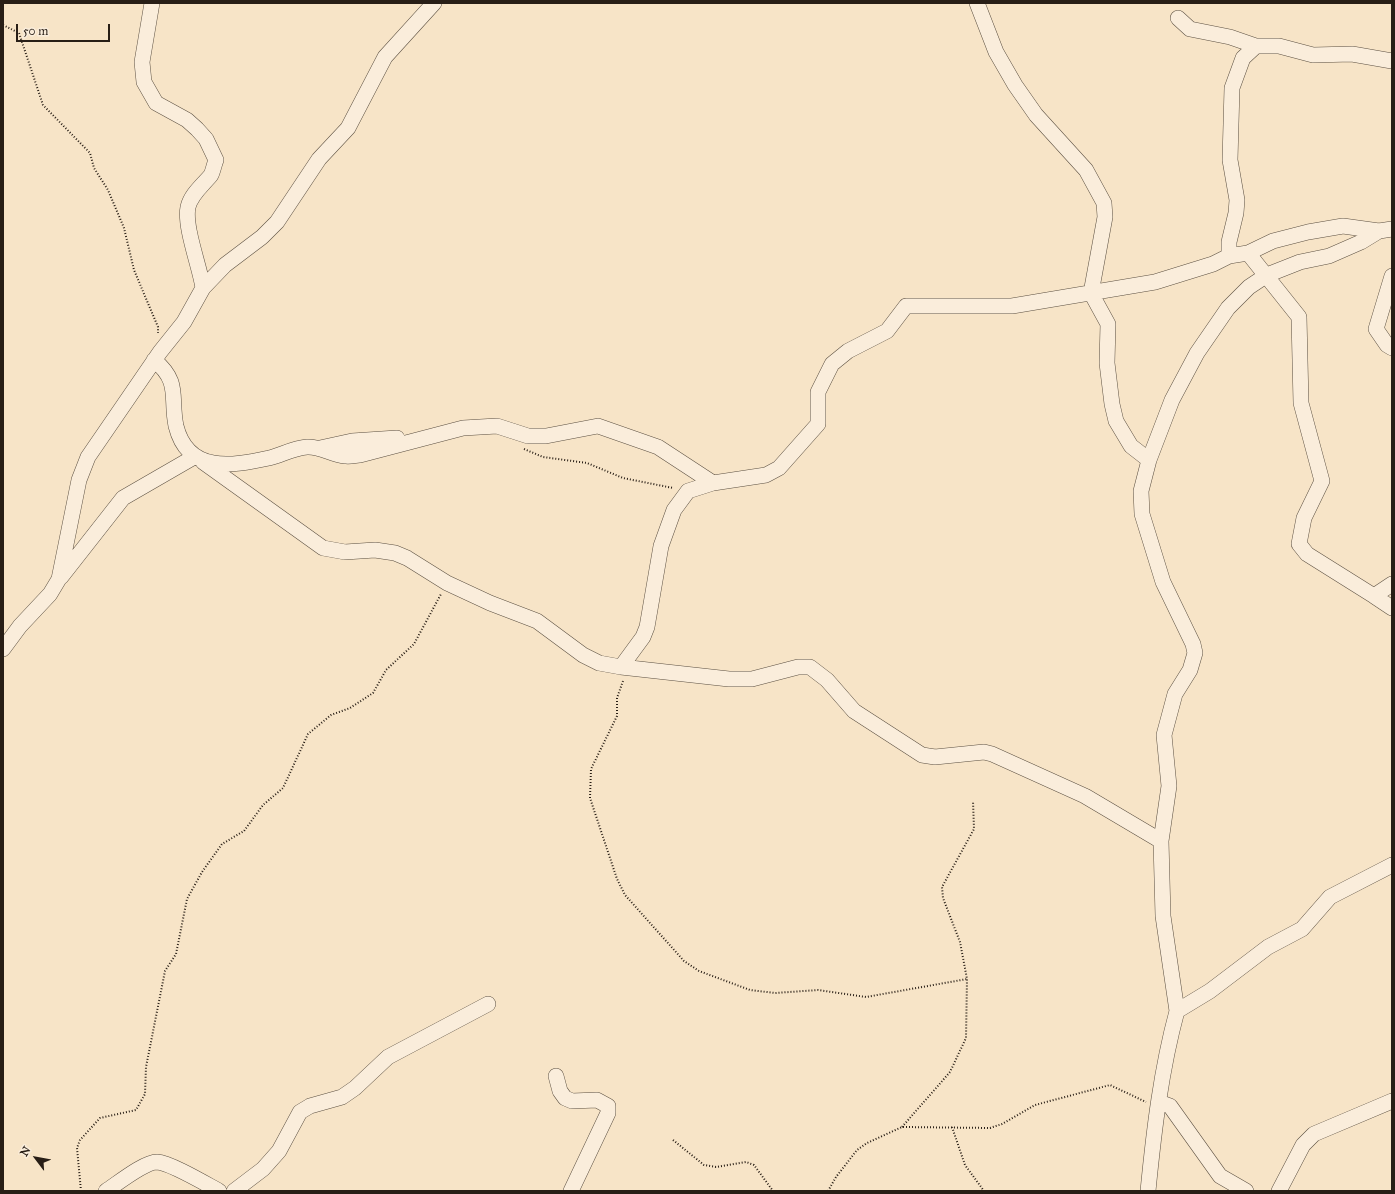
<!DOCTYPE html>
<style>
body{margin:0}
#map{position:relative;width:1395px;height:1194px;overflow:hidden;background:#f7e4c7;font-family:"IM FELL Great Primer",serif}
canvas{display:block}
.frame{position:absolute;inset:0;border:4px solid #281e16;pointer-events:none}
.north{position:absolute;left:16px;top:1138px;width:40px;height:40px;-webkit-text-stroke:3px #faeddb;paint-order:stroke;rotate:302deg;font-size:11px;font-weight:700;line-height:16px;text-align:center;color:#281e16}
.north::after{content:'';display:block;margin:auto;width:14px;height:18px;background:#281e16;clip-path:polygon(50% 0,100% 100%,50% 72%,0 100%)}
.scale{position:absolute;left:16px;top:24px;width:94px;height:18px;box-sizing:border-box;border:2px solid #281e16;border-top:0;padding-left:5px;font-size:12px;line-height:14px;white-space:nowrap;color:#281e16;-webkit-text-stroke:3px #faeddb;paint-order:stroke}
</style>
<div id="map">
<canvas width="1395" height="1194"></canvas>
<div class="frame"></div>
<div class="north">N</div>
<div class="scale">50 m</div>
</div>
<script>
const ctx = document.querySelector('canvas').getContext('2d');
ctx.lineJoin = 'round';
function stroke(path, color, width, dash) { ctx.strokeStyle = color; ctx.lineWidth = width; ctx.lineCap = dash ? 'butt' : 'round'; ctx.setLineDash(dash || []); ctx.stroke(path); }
const path = new Path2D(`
 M 3,25 L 19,33 L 43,105 L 90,153 L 94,168 L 108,190 L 124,228 L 134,270 L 158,327 L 158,333
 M 524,449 L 543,457 L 587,463 L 623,478 L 673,488
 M 623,681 L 617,698 L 617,716 L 591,769 L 590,798 L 617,879 L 625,895 L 684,961 L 699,971 L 750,990 L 775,993 L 818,990 L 866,997 L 967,979
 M 902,1127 L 950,1072 L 966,1038 L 967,979 L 960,942 L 943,898 L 942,887 L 974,829 L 973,801
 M 952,1127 L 965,1165 L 984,1191
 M 673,1140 L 704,1165 L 716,1167 L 746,1162 L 754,1165 L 773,1191
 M 81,1191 L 77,1148 L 80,1140 L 100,1118 L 136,1110 L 145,1094 L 146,1067 L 165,971 L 176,954 L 187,899 L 202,872 L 222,844 L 244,831 L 263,805 L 283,788 L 308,734 L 331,715 L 350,708 L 373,693 L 386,670 L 414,644 L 441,594
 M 828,1191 L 836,1177 L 857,1150 L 867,1143 L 902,1127 L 990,1128 L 1002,1124 L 1035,1105 L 1110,1085 L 1146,1102`);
const minor = new Path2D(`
 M 152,3 L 142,62 L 144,82 L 156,103 L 187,120 L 197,129 L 206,139 L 216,160 C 214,165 213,171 211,175 C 203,185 191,194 188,207 C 184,227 200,267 203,288
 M 977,3 L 996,52 L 1015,85 L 1036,115 L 1086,170 L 1104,203 L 1105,217 L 1091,293 L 1108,324 L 1107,363 L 1112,404 L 1116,421 L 1131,446 L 1149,460
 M 1178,18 L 1190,29 L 1230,37 L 1256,46
 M 1248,253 L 1299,317 L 1301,403 L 1322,481 L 1304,518 L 1299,544 L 1307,554 L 1374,596 L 1392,584
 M 1229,256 L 1229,242 L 1236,213 L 1237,200 L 1230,160 L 1232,88 L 1243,58 L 1256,46 L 1279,46 L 1313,55 L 1352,54 L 1392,61
 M 1392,276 L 1376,329 L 1387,345 L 1392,348
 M 154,360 C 181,382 170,397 176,426 C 188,474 232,466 269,458 C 281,455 294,448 307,447 C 320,446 332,455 345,456 C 350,457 356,455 360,455 L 463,428 L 497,426 L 528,436 L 546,436 L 598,426 L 658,447 L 713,483
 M 320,448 L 352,441 L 397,438
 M 203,462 L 323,548 L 345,552 L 375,550 L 395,553 L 407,558 L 447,583 L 490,603 L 537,621 L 583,655 L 599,663 L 621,667 L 643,637 L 647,627 L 661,546 L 674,510 L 688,491 L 713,483 L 766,475 L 779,468 L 818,424 L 818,392 L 832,364 L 848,351 L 887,331 L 906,306 L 1012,306 L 1155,282 L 1213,264 L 1229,256 L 1248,253 L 1273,241 L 1308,232 L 1343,226 L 1379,231 L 1392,229
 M 61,577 L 123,498 L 194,457
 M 1374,596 L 1392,608
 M 3,649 L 20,626 L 50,594 L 59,579 L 79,480 L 88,457 L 160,352 L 184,322 L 203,288 L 225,265 L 262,237 L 277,222 L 319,159 L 348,128 L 385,57 L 434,3
 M 621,667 L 729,679 L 752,679 L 798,667 L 810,667 L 827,680 L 854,711 L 922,755 L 935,757 L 984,752 L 992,754 L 1085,796 L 1161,841
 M 1177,1011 L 1163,916 L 1161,841 L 1169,786 L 1164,735 L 1175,694 L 1190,670 L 1195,653 L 1193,644 L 1163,582 L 1142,514 L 1141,491 L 1149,460 L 1172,400 L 1197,353 L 1228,308 L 1249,287 L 1267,275 L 1300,262 L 1329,256 L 1361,242 L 1379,231
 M 556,1076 L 560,1091 L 565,1098 L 572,1101 L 597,1100 L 608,1106 L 608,1113 L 571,1191
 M 1159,1102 L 1170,1106 L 1220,1176 L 1246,1191
 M 106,1191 C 117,1184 144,1162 157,1162 C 171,1163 206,1184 219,1191
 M 234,1191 L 263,1169 L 279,1151 L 300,1112 L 310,1106 L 342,1097 L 355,1088 L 388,1057 L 488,1004
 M 1148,1191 C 1154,1130 1161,1070 1177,1011 L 1210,991 L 1268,947 L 1302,929 L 1330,897 L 1392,865
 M 1279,1191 L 1303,1145 L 1314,1134 L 1392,1101`);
stroke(minor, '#5c5042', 16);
stroke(path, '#281e16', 2, [1, 2]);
stroke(minor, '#faeddb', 15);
</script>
